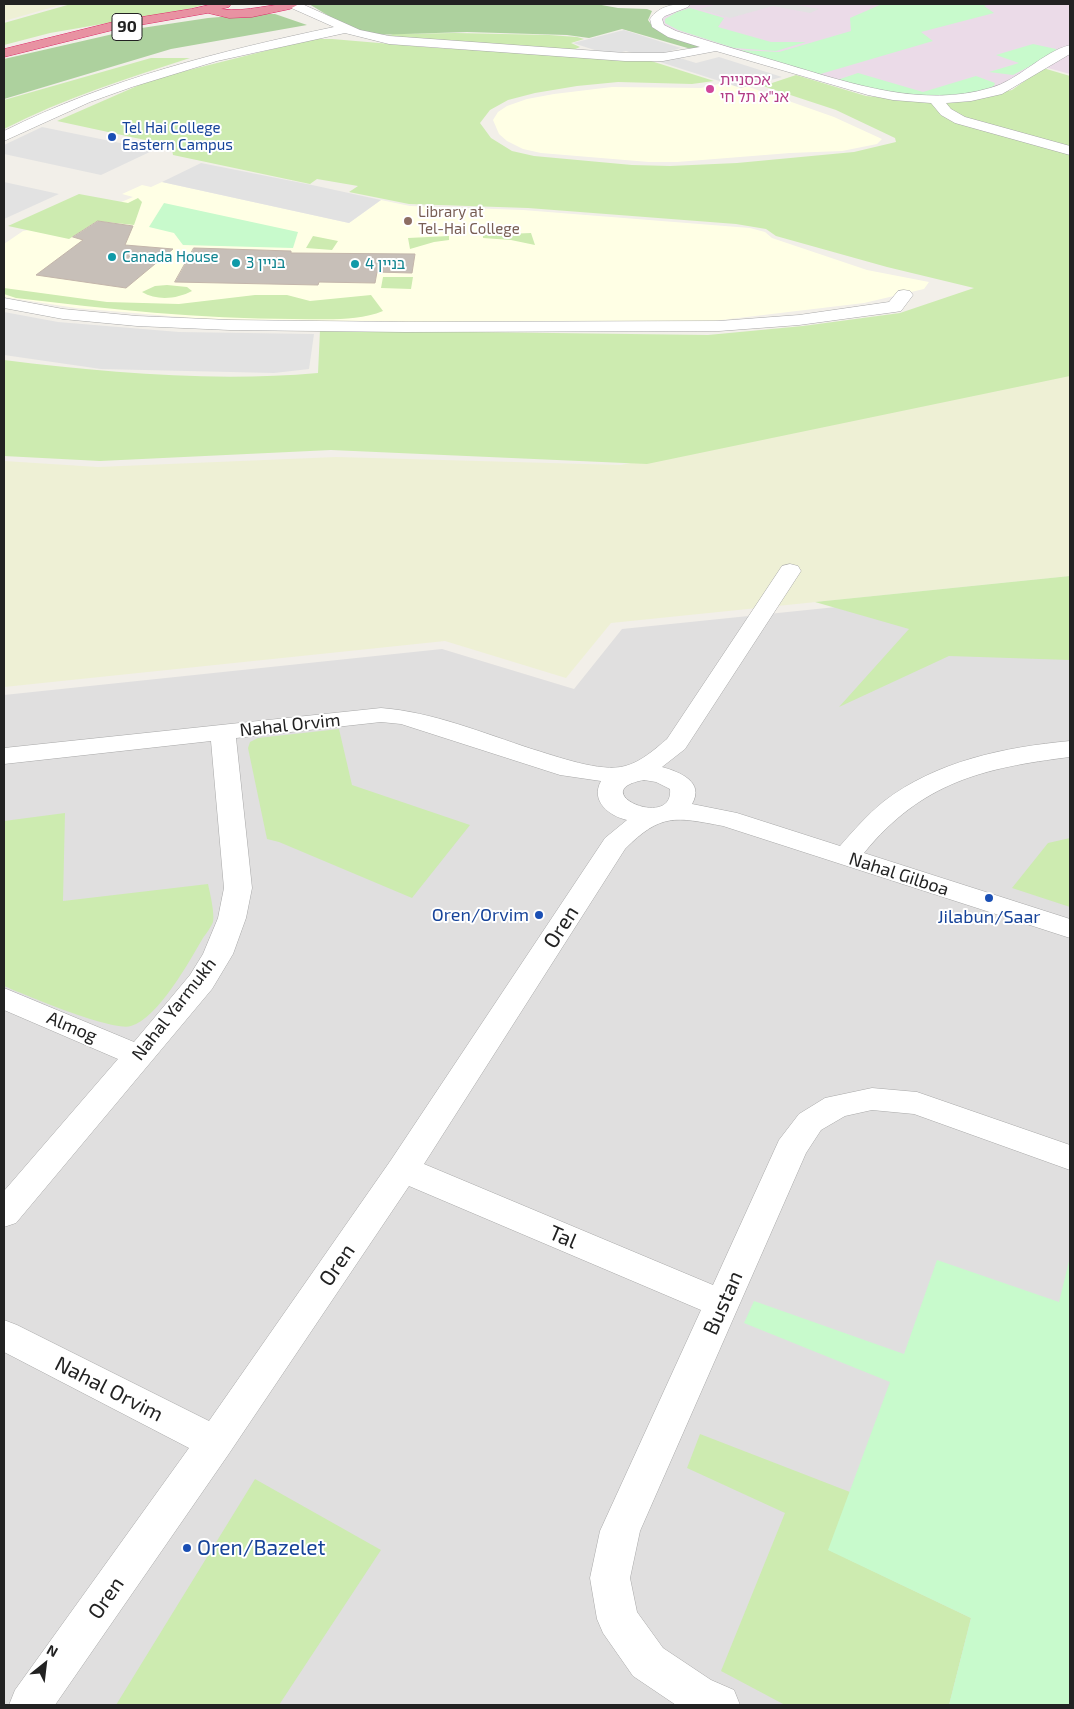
<!DOCTYPE html>
<meta charset="utf-8">
<style>
body{margin:0}
#map{position:relative;width:1074px;height:1709px;overflow:hidden;background:#f2efe9;font-family:"Exo 2",sans-serif}
canvas{display:block}
.frame{position:absolute;inset:0;border:5px solid #222;pointer-events:none}
.north{position:absolute;left:20px;top:1639px;width:50px;height:50px;-webkit-text-stroke:4px #fff;paint-order:stroke;rotate:29deg;font-size:14px;font-weight:700;line-height:20px;text-align:center;color:#222}
.north::after{content:'';display:block;margin:auto;width:18px;height:22px;background:#222;clip-path:polygon(50% 0,100% 100%,50% 72%,0 100%)}
</style>
<div id="map">
<canvas width="1074" height="1709"></canvas>
<div class="frame"></div>
<div class="north">N</div>
</div>
<script>
const ctx = document.querySelector('canvas').getContext('2d');
ctx.lineJoin = 'round';
function paint(path, color) { ctx.fillStyle = color; ctx.fill(path, 'evenodd'); }
function stroke(path, color, width, dash) { ctx.strokeStyle = color; ctx.lineWidth = width; ctx.lineCap = dash ? 'butt' : 'round'; ctx.setLineDash(dash || []); ctx.stroke(path); }
function label(font, color, halo, rows, align = 'center') {
  ctx.font = font + ' "Exo 2","Noto Sans Hebrew",sans-serif'; ctx.lineWidth = 4; ctx.setLineDash([]); ctx.textBaseline = 'middle'; ctx.strokeStyle = halo; ctx.fillStyle = color; for (const [text, x, y, turn = 0] of rows) {
    ctx.save(); ctx.translate(x, y); ctx.rotate((+turn || 0) * Math.PI / 180); ctx.textAlign = isNaN(turn) ? turn : align; if (halo) ctx.strokeText(text, 0, 0); ctx.fillText(text, 0, 0); ctx.restore();
  }
}
const residential = new Path2D(`
 M 1070,583 L 1070,1705 L 4,1705 L 4,695 L 442,649 L 574,689 L 622,629 Z`);
const industrial = new Path2D(`
 M 690,4 L 1070,4 L 1070,74 L 1037,65 L 993,90 L 983,93 L 877,93 L 675,33 L 663,27 L 661,16 L 678,7 Z`);
const education = new Path2D(`
 M 732,81 L 834,117 L 882,139 L 877,144 L 842,151 L 790,153 L 677,162 L 649,162 L 541,153 L 523,149 L 507,141 L 499,134 L 493,120 L 498,112 L 507,106 L 527,99 L 554,94 L 612,87 L 701,88 Z
 M 162,182 L 349,223 L 381,200 L 410,206 L 523,210 L 750,228 L 765,232 L 772,238 L 867,270 L 929,282 L 924,289 L 864,303 L 713,321 L 563,323 L 216,320 L 76,308 L 4,297 L 4,244 L 23,231 L 77,221 L 133,197 L 122,194 L 142,185 L 151,187 Z`);
const farmland = new Path2D(`
 M 4,4 L 64,4 L 4,21 Z
 M 1070,372 L 1070,576 L 611,623 L 566,678 L 445,641 L 4,687 L 4,461 L 98,467 L 336,457 L 621,465 Z`);
const grass = new Path2D(`
 M 71,4 L 206,4 L 189,9 L 50,33 L 4,45 L 4,23 Z
 M 455,33 L 549,35 L 577,37 L 584,39 L 571,43 L 580,47 L 571,51 L 387,36 L 393,34 Z
 M 313,39 L 332,39 L 438,48 L 648,60 L 714,81 L 692,84 L 618,82 L 577,86 L 535,93 L 508,100 L 490,110 L 480,123 L 491,138 L 512,151 L 534,156 L 632,165 L 670,166 L 737,163 L 854,152 L 896,142 L 895,138 L 836,110 L 763,86 L 796,75 L 866,96 L 931,102 L 967,126 L 1070,153 L 1070,376 L 647,464 L 331,450 L 100,461 L 4,456 L 4,360 C 108,373 214,382 318,373 L 320,330 L 708,335 L 803,326 L 900,313 L 974,288 L 887,267 L 776,236 L 766,229 L 736,224 L 528,208 L 409,204 L 349,192 L 358,186 L 317,179 L 310,184 L 173,155 L 172,149 L 159,143 L 57,121 L 153,79 Z
 M 151,58 L 190,58 C 126,79 64,98 4,129 L 4,100 Z
 M 1043,68 L 1070,76 L 1070,150 L 963,120 L 942,104 L 1012,90 Z
 M 79,194 L 128,203 L 138,198 L 142,202 L 134,225 L 97,221 L 69,239 L 8,226 Z
 M 531,233 L 535,245 L 511,240 L 483,238 L 483,235 Z
 M 313,236 L 338,241 L 332,250 L 306,248 Z
 M 449,236 L 449,240 L 434,242 L 410,249 L 408,238 Z
 M 383,277 L 413,277 L 411,289 L 381,288 Z
 M 167,285 L 187,287 L 192,291 C 177,299 157,301 142,292 L 155,286 Z
 M 4,288 L 107,302 L 179,304 L 255,295 L 287,295 L 310,301 L 371,295 L 383,311 C 356,322 323,319 293,319 C 200,319 108,309 16,298 L 4,294 Z
 M 1070,576 L 1070,660 L 949,656 L 839,707 L 909,629 L 815,602 Z
 M 339,729 L 352,785 L 470,825 L 412,898 L 279,842 L 267,839 L 248,748 L 250,742 L 258,738 Z
 M 65,813 L 63,901 L 208,884 C 210,893 215,914 213,922 C 211,927 206,934 203,938 C 189,962 158,1018 131,1026 C 113,1032 25,995 4,986 L 4,821 Z
 M 1070,838 L 1070,907 L 1012,888 L 1048,843 Z
 M 700,1434 L 850,1492 L 829,1550 L 971,1618 L 949,1705 L 785,1705 L 721,1671 L 785,1513 L 687,1468 Z
 M 255,1479 L 381,1550 L 279,1705 L 116,1705 Z`);
const forest = new Path2D(`
 M 309,4 L 596,4 L 618,8 L 647,9 L 652,11 L 648,20 C 659,39 687,41 706,46 L 691,49 L 622,29 L 589,38 L 567,35 L 467,32 L 373,35 L 347,27 Z
 M 256,14 L 275,14 L 307,25 L 171,49 L 4,99 L 4,59 L 135,29 L 208,18 Z`);
const park = new Path2D(`
 M 882,4 L 989,4 L 984,6 L 994,13 L 921,32 L 933,41 L 817,75 L 740,50 L 779,52 L 851,31 L 850,18 Z
 M 690,8 L 724,18 L 718,27 L 771,42 L 806,42 L 776,51 L 734,48 L 678,30 L 665,23 L 665,19 L 677,12 Z
 M 1033,44 L 1056,49 L 1057,52 L 1013,75 L 989,72 L 1019,63 L 996,55 Z
 M 858,73 L 923,92 L 976,76 L 995,83 L 994,86 C 966,99 912,98 882,93 C 867,90 852,84 837,80 Z
 M 164,203 L 298,232 L 293,248 L 183,245 L 174,233 L 149,227 Z
 M 1070,1257 L 1070,1705 L 949,1705 L 971,1618 L 828,1550 L 890,1382 L 744,1323 L 754,1301 L 904,1354 L 937,1260 L 1059,1302 Z`);
const parking = new Path2D(`
 M 718,4 L 791,4 L 819,9 L 810,13 L 773,6 L 730,18 L 699,9 Z
 M 624,30 L 681,48 L 664,53 L 696,63 L 719,57 L 782,77 L 741,88 L 626,51 L 610,55 L 573,43 Z
 M 42,127 L 154,150 L 101,175 L 4,154 L 4,145 Z
 M 201,163 L 312,185 L 381,200 L 349,223 L 162,182 Z
 M 4,182 L 59,194 L 4,219 Z
 M 4,312 L 58,322 L 179,332 L 314,334 L 309,369 L 274,373 L 101,369 L 4,355 Z`);
const building = new Path2D(`
 M 98,221 L 133,226 L 125,245 L 173,249 L 126,288 L 36,275 L 83,240 L 73,237 Z
 M 194,248 L 291,251 L 291,253 L 415,254 L 412,273 L 377,272 L 375,283 L 319,282 L 318,285 L 175,282 Z`);
const minor = new Path2D(`
 M 287,4 L 302,4 L 360,30 L 389,36 L 625,53 L 663,53 L 700,47 L 668,37 L 652,27 L 650,19 C 660,5 674,4 690,4 L 688,7 L 665,16 L 662,19 L 664,25 L 676,31 C 714,43 752,54 789,65 C 853,84 923,108 990,88 C 1018,81 1042,52 1070,45 L 1070,54 L 1002,94 L 971,101 L 946,103 L 951,109 L 965,117 L 1070,146 L 1070,155 L 955,123 L 941,115 L 931,103 L 893,100 L 868,95 L 716,51 L 663,61 L 625,61 L 389,44 L 345,33 L 217,61 L 132,87 L 90,102 L 4,141 L 4,131 C 108,79 220,51 334,27 L 289,7 Z
 M 904,290 L 910,291 L 913,295 L 901,311 L 895,312 L 799,325 L 719,331 L 405,332 L 230,330 L 137,326 L 63,319 L 4,308 L 4,298 L 63,309 L 137,316 L 230,320 L 405,322 L 719,321 L 799,315 L 889,302 L 898,291 Z
 M 790,564 L 798,566 L 801,571 L 685,749 L 662,767 C 680,772 705,782 692,804 L 737,813 L 840,846 C 854,830 867,815 883,802 C 936,761 1005,747 1070,741 L 1070,757 C 983,768 922,782 864,853 L 1070,919 L 1070,938 L 723,826 C 675,817 661,813 625,849 L 424,1164 L 713,1285 L 779,1140 L 799,1114 L 825,1098 L 872,1088 L 917,1092 L 1070,1145 L 1070,1170 L 914,1114 L 872,1110 L 845,1116 L 821,1130 L 806,1153 L 640,1531 L 630,1578 L 637,1612 L 663,1648 L 711,1680 L 734,1690 L 740,1705 L 676,1705 L 633,1676 L 603,1633 L 597,1619 L 590,1578 L 600,1531 L 701,1310 L 409,1186 L 228,1455 L 55,1705 L 9,1705 L 15,1690 L 189,1448 L 4,1352 L 4,1320 L 17,1325 L 209,1421 L 391,1160 L 605,838 L 627,820 C 609,816 590,801 601,781 L 560,775 L 401,724 L 381,722 L 236,738 L 252,888 L 246,918 L 233,954 L 212,989 L 16,1223 L 4,1227 L 4,1191 L 118,1059 L 4,1010 L 4,988 L 134,1042 L 190,975 L 203,954 L 218,918 L 224,888 L 211,741 L 4,764 L 4,748 L 381,708 C 433,712 483,733 532,749 C 556,756 601,773 625,766 C 641,762 655,749 667,739 L 782,566 ZM 644,780 L 656,782 L 670,789 C 674,831 583,791 644,780 Z`);
const highway = new Path2D(`
 M 213,4 L 231,4 L 229,7 L 221,9 C 248,13 273,2 299,4 L 290,9 L 252,17 L 229,18 L 208,13 L 117,29 L 4,57 L 4,49 L 117,21 L 191,9 Z`);
const markers = [
 [710,89,5,"#d1479c"],
 [112,137,5,"#1a4fb4"],
 [408,221,5,"#8d6e63"],
 [112,257,5,"#0f9aa8"],
 [236,263,5,"#0f9aa8"],
 [355,264,5,"#0f9aa8"],
 [989,898,5,"#1a4fb4"],
 [539,915,5,"#1a4fb4"],
 [187,1548,5,"#1a4fb4"]
];
const farHotelnames = [
 ["אכסניית",720,80],
 ["אנ\"א תל חי",720,97]
];
const farTransitnames = [
 ["Tel Hai College",122,128],
 ["Eastern Campus",122,145]
];
const farEducationnames = [
 ["Library at",418,212],
 ["Tel-Hai College",418,229]
];
const farCulturenames = [
 ["Canada House",122,257],
 ["בניין 3",246,263],
 ["בניין 4",365,264]
];
const shields = [
 [127,27,30]
];
const shieldNames = [
 ["90",127,27]
];
const streetNames = [
 ["Nahal Orvim",290,725,-6],
 ["Nahal Gilboa",899,874,18],
 ["Nahal Yarmukh",174,1009,-52],
 ["Almog",72,1027,23]
];
const transitNames = [
 ["Oren/Orvim",529,915],
 ["Jilabun/Saar",989,917,"center"]
];
const nearStreetnames = [
 ["Oren",561,927,-57],
 ["Tal",563,1237,23],
 ["Oren",337,1265,-55],
 ["Bustan",723,1303,-66],
 ["Nahal Orvim",109,1389,27],
 ["Oren",106,1598,-55]
];
const nearTransitnames = [
 ["Oren/Bazelet",197,1548]
];
paint(residential, '#e0dfdf');
paint(industrial, '#ebdbe8');
paint(education, '#ffffe5');
paint(farmland, '#eef0d5');
paint(grass, '#cdebb0');
paint(forest, '#add19e');
paint(park, '#c8facc');
paint(parking, '#e2e2e2');
paint(building, '#c7bfb8');
stroke(building, '#c4b6ab', 1);
stroke(minor, '#a9a9a9', 1);
stroke(highway, '#dc2a67', 1);
paint(minor, '#fff');
paint(highway, '#e892a2');
for (const [x, y, r, color] of markers) { const dot = new Path2D(); dot.arc(x, y, r, 0, 2 * Math.PI); ctx.fillStyle = color; ctx.fill(dot); stroke(dot, '#fff', 2); }
label('15px', '#b23c85', '#fff', farHotelnames, 'left');
label('15px', '#164399', '#fff', farTransitnames, 'left');
label('15px', '#785e54', '#fff', farEducationnames, 'left');
label('15px', '#0d838f', '#fff', farCulturenames, 'left');
for (const [x, y, w] of shields) { const box = new Path2D(); box.roundRect(x - w / 2, y - 13.5, w, 27, 4); ctx.fillStyle = '#fff'; ctx.fill(box); stroke(box, '#222', 1); }
label('bold 16px', '#222', null, shieldNames);
label('18px', '#222', '#fff', streetNames);
label('18px', '#164399', '#fff', transitNames, 'right');
label('21px', '#222', '#fff', nearStreetnames);
label('21px', '#164399', '#fff', nearTransitnames, 'left');
</script>
